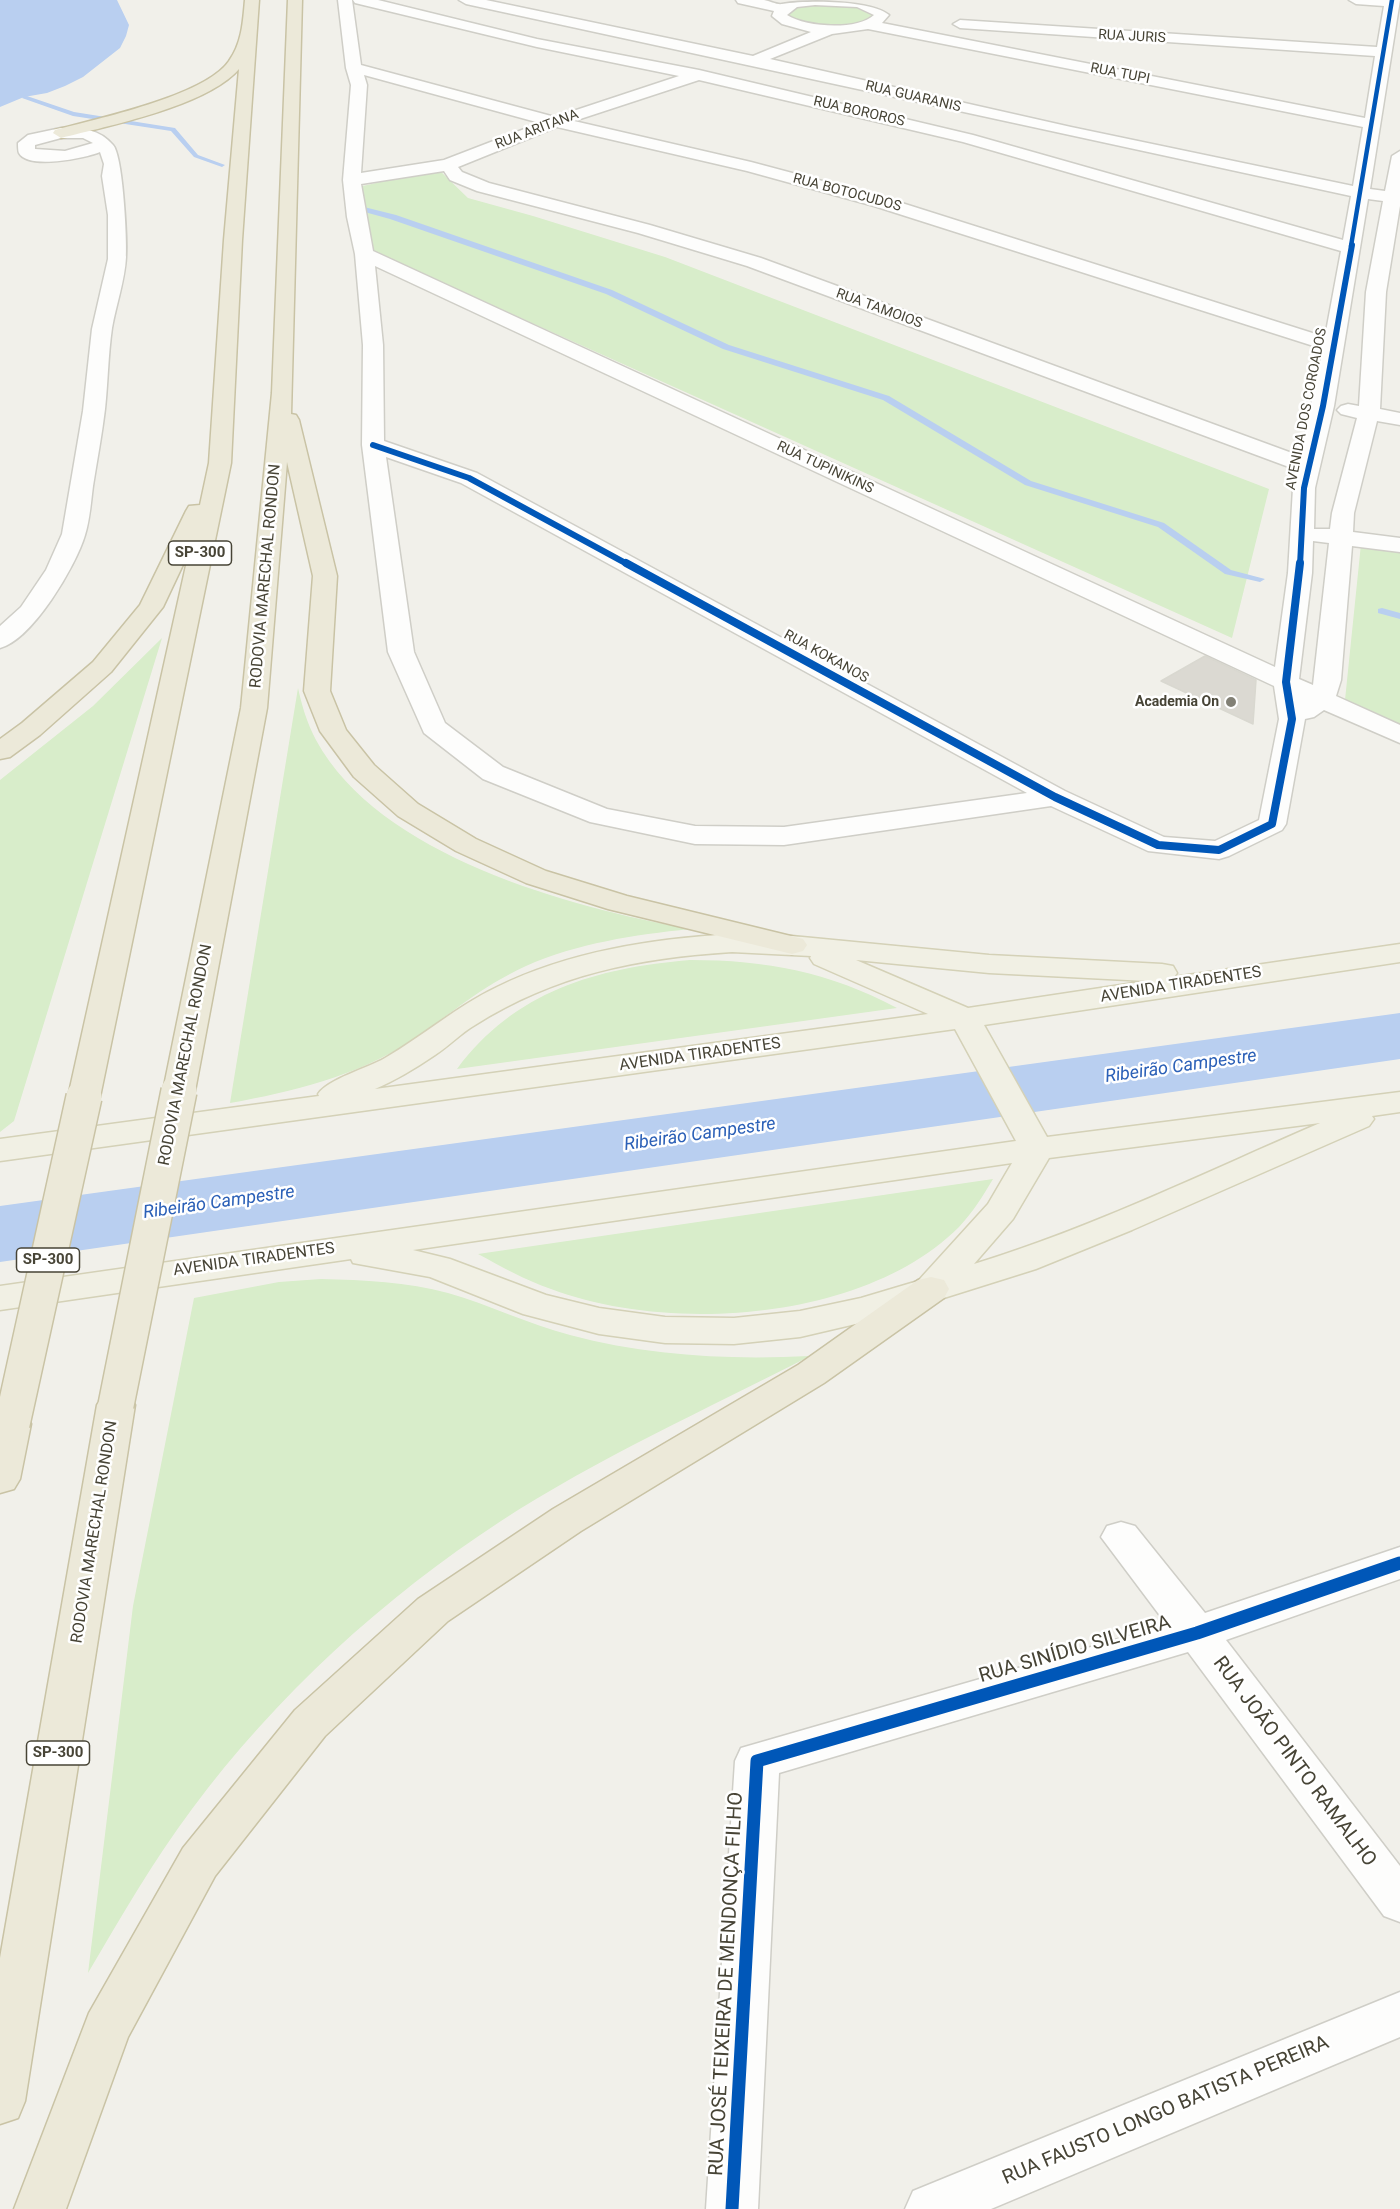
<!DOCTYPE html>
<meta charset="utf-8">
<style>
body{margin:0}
canvas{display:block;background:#f1f0ea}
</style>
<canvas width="1400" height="2209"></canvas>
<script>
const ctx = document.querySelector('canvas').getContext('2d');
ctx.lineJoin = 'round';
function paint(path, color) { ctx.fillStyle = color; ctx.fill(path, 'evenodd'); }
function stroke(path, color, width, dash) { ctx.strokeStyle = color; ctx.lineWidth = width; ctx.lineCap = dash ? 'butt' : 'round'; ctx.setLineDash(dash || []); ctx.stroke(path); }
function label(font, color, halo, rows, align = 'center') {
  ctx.font = font + ' Roboto,sans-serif'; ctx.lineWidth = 5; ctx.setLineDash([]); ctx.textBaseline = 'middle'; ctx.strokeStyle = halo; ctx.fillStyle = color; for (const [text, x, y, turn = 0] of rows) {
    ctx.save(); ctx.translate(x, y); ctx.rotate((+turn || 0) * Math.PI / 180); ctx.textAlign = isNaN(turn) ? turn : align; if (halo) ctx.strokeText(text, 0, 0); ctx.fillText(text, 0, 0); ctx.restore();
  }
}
const green = new Path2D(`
 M 812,3 L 855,5 L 875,15 L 873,19 C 843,29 819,26 789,20 L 785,12 L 790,8 Z
 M 438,169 L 468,198 L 533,216 L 665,257 L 1269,489 L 1232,638 L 374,252 L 354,188 Z
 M 1361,544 L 1400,549 L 1400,725 L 1345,700 Z
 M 162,638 L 14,1121 L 0,1132 L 0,780 L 93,706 Z
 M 298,688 C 302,706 307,723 316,740 C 379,856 569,907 690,929 C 634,935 578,943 526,966 C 480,987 451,1014 411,1041 C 357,1076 292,1092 230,1103 Z
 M 690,960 C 767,960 829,972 897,1008 L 457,1069 C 515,991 596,968 690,960 Z
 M 993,1179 C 983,1196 973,1212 959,1227 C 865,1321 670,1334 551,1289 C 525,1280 502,1267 478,1254 Z
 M 321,1279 C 364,1280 407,1282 448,1293 C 490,1305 528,1324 570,1335 C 649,1356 729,1360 810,1356 C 707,1409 598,1458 501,1521 C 383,1598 276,1696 192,1809 C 153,1861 121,1917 88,1973 L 133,1606 L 194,1298 L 279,1282 Z`);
const water = new Path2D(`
 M 0,0 L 117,0 L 129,25 L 126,36 L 120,48 L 83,77 L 65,86 L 47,93 L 24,97 L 0,107 Z`);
const stream = new Path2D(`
 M 24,95 L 74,112 L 175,128 L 198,155 L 225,165 L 222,167 L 194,157 L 171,131 L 73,116 L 22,98 Z
 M 364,207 L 396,215 L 612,290 L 729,345 L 889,396 L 1031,481 L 1164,523 L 1231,570 L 1265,579 L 1260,582 L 1225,574 L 1158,527 L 1025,485 L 883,400 L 723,349 L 606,294 L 390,219 L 361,211 L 361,207 Z
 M 1382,608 L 1400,613 L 1400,619 L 1378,613 L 1378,609 Z`);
const river = new Path2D(`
 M 1400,1013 L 1400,1059 L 0,1262 L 0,1206 Z`);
const building = new Path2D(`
 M 1205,656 L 1256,680 L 1253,724 L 1161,681 Z`);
const minor = new Path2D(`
 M 338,0 L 352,0 L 361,65 L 555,117 L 679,76 L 537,47 L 355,3 L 353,0 L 378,0 L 537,39 L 699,70 L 973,135 L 1343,240 L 1351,196 L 466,4 L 459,0 L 486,0 L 753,56 L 811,32 L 782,24 L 772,16 L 774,11 L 738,3 L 736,0 C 745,0 755,0 764,0 C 770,1 777,5 782,4 C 808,0 871,0 889,15 L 882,23 L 1365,118 L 1375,56 L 960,28 L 953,24 L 960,20 L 1377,47 L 1384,6 L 1356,4 L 1349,0 L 1400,0 L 1370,189 L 1385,191 L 1392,156 L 1400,151 L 1400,206 L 1386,292 L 1380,409 L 1400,413 L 1400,425 L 1377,421 L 1354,513 L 1353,532 L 1400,538 L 1400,552 L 1352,546 L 1341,680 L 1336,696 L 1400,725 L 1400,743 L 1324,710 L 1314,717 L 1305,719 L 1286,824 L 1282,830 L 1229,856 L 1219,859 L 1148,851 L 1051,806 L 784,845 L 695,844 L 590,822 L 483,779 L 424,733 L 388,652 L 362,445 L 363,345 L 355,254 L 347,217 L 343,180 L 351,85 L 346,68 ZM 815,5 L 857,7 L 874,15 C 857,31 805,27 787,15 L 797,7 ZM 868,29 L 1363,127 L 1353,186 L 1071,127 L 770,59 L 832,34 ZM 364,75 L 540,123 L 444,160 L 361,173 L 367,85 ZM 699,80 L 963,142 L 1341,251 L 1325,337 L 886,198 L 751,162 L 574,121 ZM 557,127 L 747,171 L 874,206 L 1323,349 L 1300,456 L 761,258 L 650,225 L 489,183 L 462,172 L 458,167 ZM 444,171 L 450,180 L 477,191 L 638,233 L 747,266 L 1297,470 L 1293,488 L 1288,573 L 1275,667 L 373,251 L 361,184 ZM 1368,199 L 1383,201 L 1366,292 L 1359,406 L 1348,404 L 1341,406 L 1337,410 L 1341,414 L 1357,418 L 1332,513 L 1330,529 L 1314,529 L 1315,488 L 1334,406 ZM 375,266 L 1274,686 L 1279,719 L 1259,820 L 1215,841 L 1164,837 L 1065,791 L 477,473 L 384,441 L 383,345 ZM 386,457 L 461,483 L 1027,793 L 784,827 L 695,826 L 607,809 L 503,767 L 445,723 L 414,652 ZM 1313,541 L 1329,543 L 1313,685 L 1299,679 L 1312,573 Z
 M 61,128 C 83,128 99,129 113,145 C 123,156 127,239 126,257 C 125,280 116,305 112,328 C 108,355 108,382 105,409 C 102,435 97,460 93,486 C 91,501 90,519 85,535 C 76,566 32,640 0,648 L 0,626 L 21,607 L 46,570 L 62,534 L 83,411 L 92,329 L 108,259 L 108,215 L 102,176 L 104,164 L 100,152 C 86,158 28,170 19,153 C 18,151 18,144 18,143 L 28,135 ZM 61,138 L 83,138 L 93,143 L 65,151 L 35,149 L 35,145 Z
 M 1121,1522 L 1135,1526 L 1205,1613 L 1400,1547 L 1400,1579 L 1226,1640 L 1400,1866 L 1400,1922 L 1384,1916 L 1188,1652 L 779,1773 L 758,2209 L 706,2209 L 735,1761 L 741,1748 L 1167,1625 L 1101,1537 L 1107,1526 Z
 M 1400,1992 L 1400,2037 L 991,2209 L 905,2209 L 913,2191 Z`);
const major = new Path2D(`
 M 732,934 L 792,936 L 989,955 L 1162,964 L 1173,966 L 1177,973 L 1174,977 L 1400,944 L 1400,962 L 984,1025 L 1047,1137 L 1400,1092 L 1400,1112 L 1372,1116 L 1374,1119 L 1369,1126 L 1132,1230 L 1036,1269 L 877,1319 L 800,1337 L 734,1344 L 665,1343 L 599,1334 L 523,1314 L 430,1277 L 353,1263 L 351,1259 L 0,1310 L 0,1286 L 1016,1141 L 955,1029 L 0,1161 L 0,1139 L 319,1096 L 318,1094 C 328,1079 368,1068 385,1058 C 423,1036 457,1006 497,987 C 570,951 652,939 732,934 ZM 732,952 L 811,956 L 810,958 L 814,964 L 928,1014 L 375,1089 C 396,1080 416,1068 435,1055 C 449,1046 461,1033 475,1025 C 556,974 638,958 732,952 ZM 856,960 L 989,973 L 1147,981 L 968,1008 ZM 1320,1123 C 1206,1172 1092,1228 974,1264 L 1013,1219 L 1049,1158 ZM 1012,1163 L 988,1204 L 918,1281 L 861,1298 L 800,1311 L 734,1318 L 665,1317 L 599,1308 L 546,1295 L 450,1259 L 413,1250 Z`);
const highway = new Path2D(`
 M 245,0 L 259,0 L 242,240 L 231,463 L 100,1097 L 96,1104 L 84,1107 L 72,1104 L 68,1097 L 189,552 L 163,607 L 111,672 L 40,735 L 10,757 L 0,759 L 0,739 L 22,723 L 93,662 L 140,605 L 186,511 L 189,506 L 200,505 L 209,463 L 224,240 L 239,69 C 207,106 108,126 61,138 L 53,133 L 55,130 C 96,119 205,96 229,61 C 242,43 243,22 245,0 Z
 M 288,0 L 302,0 L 291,414 L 296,415 L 299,420 L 337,576 L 330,691 L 346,730 L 374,765 L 418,804 L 476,839 L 546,871 L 627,896 L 803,939 L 807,945 L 803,951 L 792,954 L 608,909 L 526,883 L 456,851 L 398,816 L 354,777 L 320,731 L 304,691 L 313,576 L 287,462 L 267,708 L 195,1091 L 191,1098 L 179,1101 L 167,1098 L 163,1091 L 241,708 L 272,393 Z
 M 931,1277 L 944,1280 L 949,1289 L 944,1298 L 824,1383 L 581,1531 L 448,1621 L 325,1736 L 215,1876 L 128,2037 L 66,2209 L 14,2209 L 89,2013 L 183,1848 L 295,1710 L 418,1599 L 553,1509 L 798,1365 L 918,1280 Z
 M 116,1391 L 129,1395 L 135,1405 L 25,2101 L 18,2118 L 0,2124 L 0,1958 L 97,1405 L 103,1395 Z
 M 12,1410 L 26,1414 L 31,1424 L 20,1479 L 14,1489 L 0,1493 L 0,1414 Z`);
const highwayBridge = new Path2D(`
 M 116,1405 L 179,1091
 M 12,1424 L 84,1097`);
const cyclewayFar3 = new Path2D(`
 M 1351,246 L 1392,0`);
const cyclewayFar2 = new Path2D(`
 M 373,445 L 469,478 L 629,565
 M 1300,565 L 1304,488 L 1323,406 L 1352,245`);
const cyclewayFar1 = new Path2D(`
 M 626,563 L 1055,797 L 1158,845 L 1219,850 L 1272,824 L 1292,719 L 1286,682 L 1300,563`);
const cycleway = new Path2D(`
 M 732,2209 L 757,1761 L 1197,1633 L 1400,1563`);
const markers = [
 [1231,702,6,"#828075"]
];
const farStreetnames = [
 ["RUA JURIS",1132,37,3],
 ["RUA TUPI",1120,74,11],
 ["RUA GUARANIS",913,97,13],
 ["RUA BOROROS",859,112,13],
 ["RUA ARITANA",537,130,-21],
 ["RUA BOTOCUDOS",847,193,15],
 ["RUA TAMOIOS",879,309,20],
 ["AVENIDA DOS COROADOS",1307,409,-79],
 ["RUA TUPINIKINS",825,468,25],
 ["RUA KOKANOS",826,657,29]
];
const farPoinames = [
 ["Academia On",1219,702]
];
const shields = [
 [200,553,63],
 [48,1260,63],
 [58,1753,63]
];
const shieldNames = [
 ["SP-300",200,553],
 ["SP-300",48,1260],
 ["SP-300",58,1753]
];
const streetNames = [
 ["RODOVIA MARECHAL RONDON",266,576,-85],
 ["AVENIDA TIRADENTES",1181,985,-9],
 ["RODOVIA MARECHAL RONDON",186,1055,-79],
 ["AVENIDA TIRADENTES",700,1055,-8],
 ["AVENIDA TIRADENTES",254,1260,-8],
 ["RODOVIA MARECHAL RONDON",95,1532,-81]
];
const waterNames = [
 ["Ribeirão Campestre",1181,1067,-8],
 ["Ribeirão Campestre",700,1135,-8],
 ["Ribeirão Campestre",219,1203,-8]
];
const nearStreetnames = [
 ["RUA SINÍDIO SILVEIRA",1075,1650,-16],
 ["RUA JOÃO PINTO RAMALHO",1294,1762,53],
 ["RUA JOSÉ TEIXEIRA DE MENDONÇA FILHO",727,1984,-87],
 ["RUA FAUSTO LONGO BATISTA PEREIRA",1166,2111,-23]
];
paint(green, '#d8edca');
paint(water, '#b9cff0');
paint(stream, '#b9cff0');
paint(river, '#b9cff0');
paint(building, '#dbd9d2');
stroke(building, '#d9d8d0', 1.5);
stroke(minor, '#cfcec7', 3);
stroke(major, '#d4d1b7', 3);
stroke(highway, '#c9c3a5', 3);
paint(minor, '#fdfdfc');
paint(major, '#f1f0e4');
paint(highway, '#ece9d9');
stroke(highwayBridge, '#c9c3a5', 38, []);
stroke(highwayBridge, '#ece9d9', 35);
stroke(cyclewayFar3, '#0057b8', 4.5);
stroke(cyclewayFar2, '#0057b8', 6);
stroke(cyclewayFar1, '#0057b8', 8);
stroke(cycleway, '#0057b8', 13);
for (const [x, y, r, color] of markers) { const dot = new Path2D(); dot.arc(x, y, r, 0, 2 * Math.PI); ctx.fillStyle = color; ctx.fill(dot); stroke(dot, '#fff', 2); }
label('14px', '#474436', '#fff', farStreetnames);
label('bold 14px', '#474436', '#fff', farPoinames, 'right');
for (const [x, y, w] of shields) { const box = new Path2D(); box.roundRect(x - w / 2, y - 12, w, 24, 4.5); ctx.fillStyle = '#fff'; ctx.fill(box); stroke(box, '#474436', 1.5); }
label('bold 15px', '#474436', null, shieldNames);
label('16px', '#474436', '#fff', streetNames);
label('italic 18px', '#2b60b7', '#fff', waterNames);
label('20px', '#474436', '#fff', nearStreetnames);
</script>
